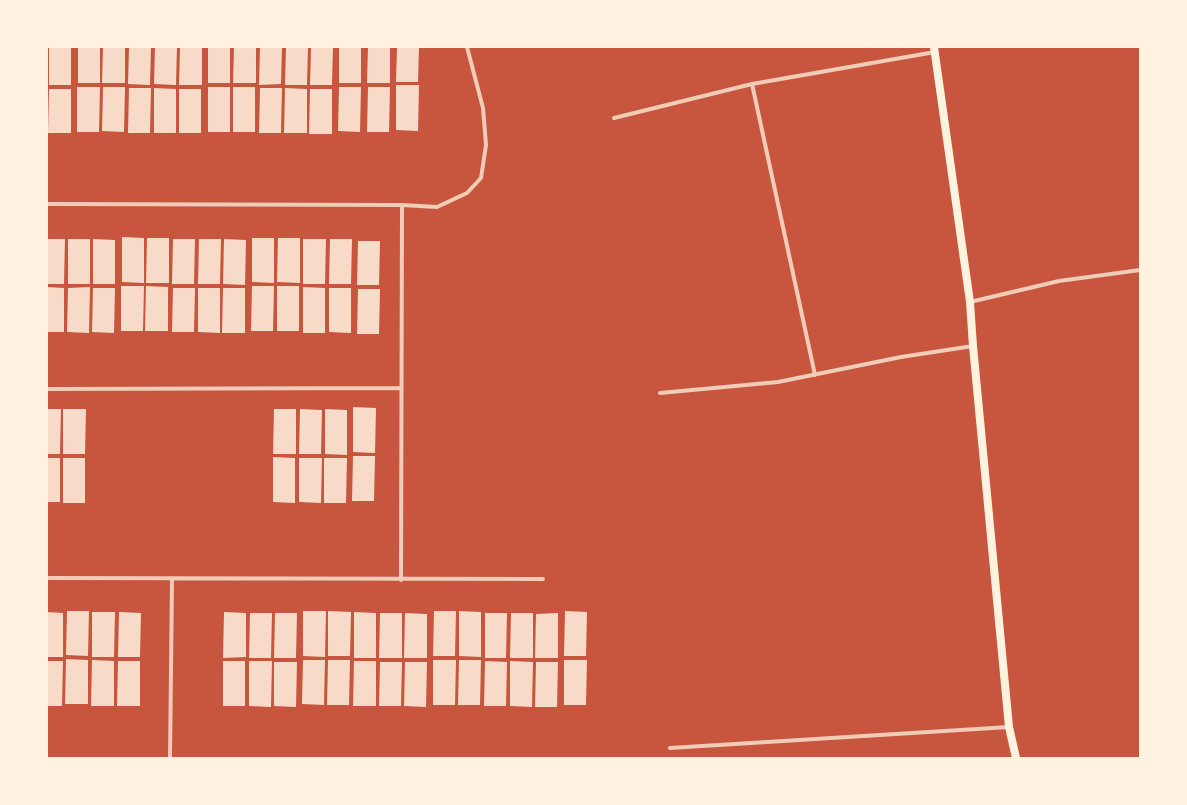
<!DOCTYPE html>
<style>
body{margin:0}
#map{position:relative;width:1187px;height:805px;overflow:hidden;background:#c8553d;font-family:"DejaVu Sans",sans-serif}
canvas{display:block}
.frame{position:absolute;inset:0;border:48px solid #fff3e0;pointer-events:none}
</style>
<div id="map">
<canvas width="1187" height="805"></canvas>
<div class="frame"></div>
</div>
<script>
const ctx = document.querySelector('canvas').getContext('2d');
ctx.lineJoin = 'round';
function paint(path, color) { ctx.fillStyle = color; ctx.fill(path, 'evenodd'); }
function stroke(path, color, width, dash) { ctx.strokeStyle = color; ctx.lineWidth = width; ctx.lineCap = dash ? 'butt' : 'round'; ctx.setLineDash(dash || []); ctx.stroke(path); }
const building = new Path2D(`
 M 49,47 L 71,47 L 71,85 L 49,85 Z
 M 78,47 L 100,47 L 100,83 L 78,83 Z
 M 103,47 L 125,47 L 125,83 L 102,83 Z
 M 129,47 L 151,47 L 150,85 L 128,84 Z
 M 155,47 L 177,47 L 176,85 L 154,84 Z
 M 180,47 L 202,47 L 202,85 L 179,85 Z
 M 208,47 L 230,47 L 230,83 L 208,83 Z
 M 234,47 L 256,47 L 256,83 L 233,83 Z
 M 260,47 L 282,47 L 281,84 L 259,85 Z
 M 286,47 L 308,47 L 307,85 L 285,85 Z
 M 311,47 L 333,47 L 332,85 L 310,85 Z
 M 339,47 L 361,47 L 361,83 L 339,83 Z
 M 368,47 L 390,47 L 390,83 L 367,83 Z
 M 397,47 L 419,47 L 418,82 L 396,82 Z
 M 396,85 L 419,85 L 418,131 L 396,130 Z
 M 77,87 L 100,87 L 99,132 L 77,132 Z
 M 103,87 L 125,87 L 124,132 L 102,131 Z
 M 208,87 L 230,87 L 230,132 L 208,132 Z
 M 233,87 L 255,87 L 255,132 L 233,132 Z
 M 339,87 L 361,87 L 360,132 L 338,131 Z
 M 368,87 L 390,87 L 389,132 L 367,132 Z
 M 129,88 L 151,88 L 150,133 L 128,133 Z
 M 154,88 L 176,89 L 176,133 L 154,133 Z
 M 260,88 L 282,88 L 281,133 L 259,133 Z
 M 285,88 L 307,89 L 307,133 L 284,133 Z
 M 49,89 L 71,89 L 71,133 L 48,133 Z
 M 179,89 L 201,89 L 201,133 L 179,133 Z
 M 310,89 L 332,89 L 332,134 L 309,134 Z
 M 122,237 L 144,238 L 144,283 L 122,282 Z
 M 147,238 L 169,238 L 169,283 L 146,283 Z
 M 252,238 L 274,238 L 274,283 L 252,282 Z
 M 278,238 L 300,238 L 300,283 L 277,282 Z
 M 47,239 L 65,239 L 64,284 L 47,284 Z
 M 68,239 L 90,239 L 90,284 L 68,284 Z
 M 93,239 L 115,240 L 115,284 L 93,284 Z
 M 173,239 L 195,239 L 194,284 L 172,284 Z
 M 199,239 L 221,239 L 220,284 L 198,284 Z
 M 224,239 L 246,240 L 245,285 L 223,284 Z
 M 303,239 L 326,239 L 325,284 L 303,284 Z
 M 330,239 L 352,239 L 351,284 L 329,284 Z
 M 358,241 L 380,241 L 379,285 L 357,285 Z
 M 121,286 L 144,286 L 143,331 L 121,331 Z
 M 146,286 L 168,287 L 168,331 L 145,331 Z
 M 252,286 L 274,286 L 273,331 L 251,331 Z
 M 277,286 L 299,286 L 299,331 L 277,331 Z
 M 47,287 L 64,288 L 64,332 L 47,332 Z
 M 90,287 L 89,333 L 67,332 L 68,288 Z
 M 303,287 L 325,288 L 325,333 L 303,333 Z
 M 93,288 L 115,288 L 114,333 L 92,332 Z
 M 173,288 L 195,288 L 194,332 L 172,332 Z
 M 198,288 L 220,288 L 220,333 L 198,332 Z
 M 223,288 L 245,288 L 245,333 L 222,333 Z
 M 329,288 L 351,288 L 351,333 L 329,332 Z
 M 358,289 L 380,289 L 379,334 L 357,334 Z
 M 353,407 L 376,408 L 375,453 L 353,452 Z
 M 47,409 L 61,409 L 60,454 L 47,454 Z
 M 63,409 L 86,409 L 85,454 L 63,454 Z
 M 274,409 L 296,409 L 296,454 L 273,454 Z
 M 300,409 L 322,410 L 321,454 L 299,454 Z
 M 325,409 L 347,410 L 347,455 L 325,454 Z
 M 353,456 L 375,456 L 374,501 L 352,501 Z
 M 273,457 L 295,458 L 295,503 L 273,502 Z
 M 47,458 L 60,458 L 60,502 L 47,502 Z
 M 63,458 L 85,458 L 85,503 L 63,503 Z
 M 299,458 L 322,458 L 321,503 L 299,502 Z
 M 324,458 L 347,458 L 346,503 L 324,503 Z
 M 67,611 L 89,611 L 88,656 L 66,655 Z
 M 303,611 L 326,611 L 325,657 L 303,656 Z
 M 328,611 L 351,612 L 350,656 L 328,656 Z
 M 434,611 L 456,611 L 455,656 L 433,656 Z
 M 459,611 L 481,612 L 481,657 L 459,656 Z
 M 565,611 L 587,612 L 586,656 L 564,656 Z
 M 47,612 L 63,613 L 63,657 L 47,657 Z
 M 92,612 L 115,612 L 114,657 L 92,657 Z
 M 119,612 L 141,613 L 140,657 L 118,657 Z
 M 224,612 L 246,613 L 246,657 L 223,658 Z
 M 354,612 L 376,613 L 376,658 L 354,658 Z
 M 250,613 L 272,613 L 271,658 L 249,658 Z
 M 275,613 L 297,613 L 296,658 L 274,658 Z
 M 380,613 L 402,613 L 402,658 L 379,658 Z
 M 405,613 L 427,614 L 427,658 L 404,658 Z
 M 485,613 L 507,613 L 506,658 L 485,658 Z
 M 511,613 L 533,613 L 533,658 L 510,658 Z
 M 558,613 L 558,658 L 535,658 L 536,614 Z
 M 66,659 L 88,660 L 88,704 L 65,704 Z
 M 92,660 L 114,661 L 114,706 L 91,706 Z
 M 303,660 L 325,660 L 324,705 L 302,704 Z
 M 328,660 L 350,660 L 349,705 L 327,705 Z
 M 433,660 L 456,660 L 455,705 L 433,705 Z
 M 459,660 L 481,660 L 480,705 L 458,705 Z
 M 564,660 L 587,660 L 586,705 L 564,705 Z
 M 47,661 L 63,661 L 62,706 L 47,706 Z
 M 118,661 L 140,661 L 140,706 L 117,706 Z
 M 223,661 L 245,661 L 245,706 L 223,706 Z
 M 249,661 L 272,661 L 271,707 L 249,706 Z
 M 354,661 L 376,661 L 376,706 L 353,706 Z
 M 485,661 L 507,662 L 506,706 L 484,706 Z
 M 510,661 L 533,662 L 532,707 L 510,706 Z
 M 274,662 L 297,662 L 296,707 L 274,706 Z
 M 380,662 L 402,662 L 401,706 L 379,706 Z
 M 405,662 L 427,662 L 426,707 L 404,706 Z
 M 536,662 L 558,662 L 557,707 L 535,707 Z`);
const minor = new Path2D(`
 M 752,84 L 935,52
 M 614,118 L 752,84 L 815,375
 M 47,204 L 402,205 L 437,207 L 467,193 L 481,178 L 486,145 L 483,108 L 467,47
 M 970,302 L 1059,281 L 1140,270
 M 47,389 L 401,388
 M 660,393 L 778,382 L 901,357 L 973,346
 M 47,578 L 543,579
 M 401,580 L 402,205
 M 670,748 L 1009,727
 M 170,758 L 172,580`);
const secondary = new Path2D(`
 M 934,47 L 970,302 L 973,346 L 1009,727 L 1016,758`);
paint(building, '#f7dbc8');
stroke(minor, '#f1ccb7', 4);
stroke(secondary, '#fff3e0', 8);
</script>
